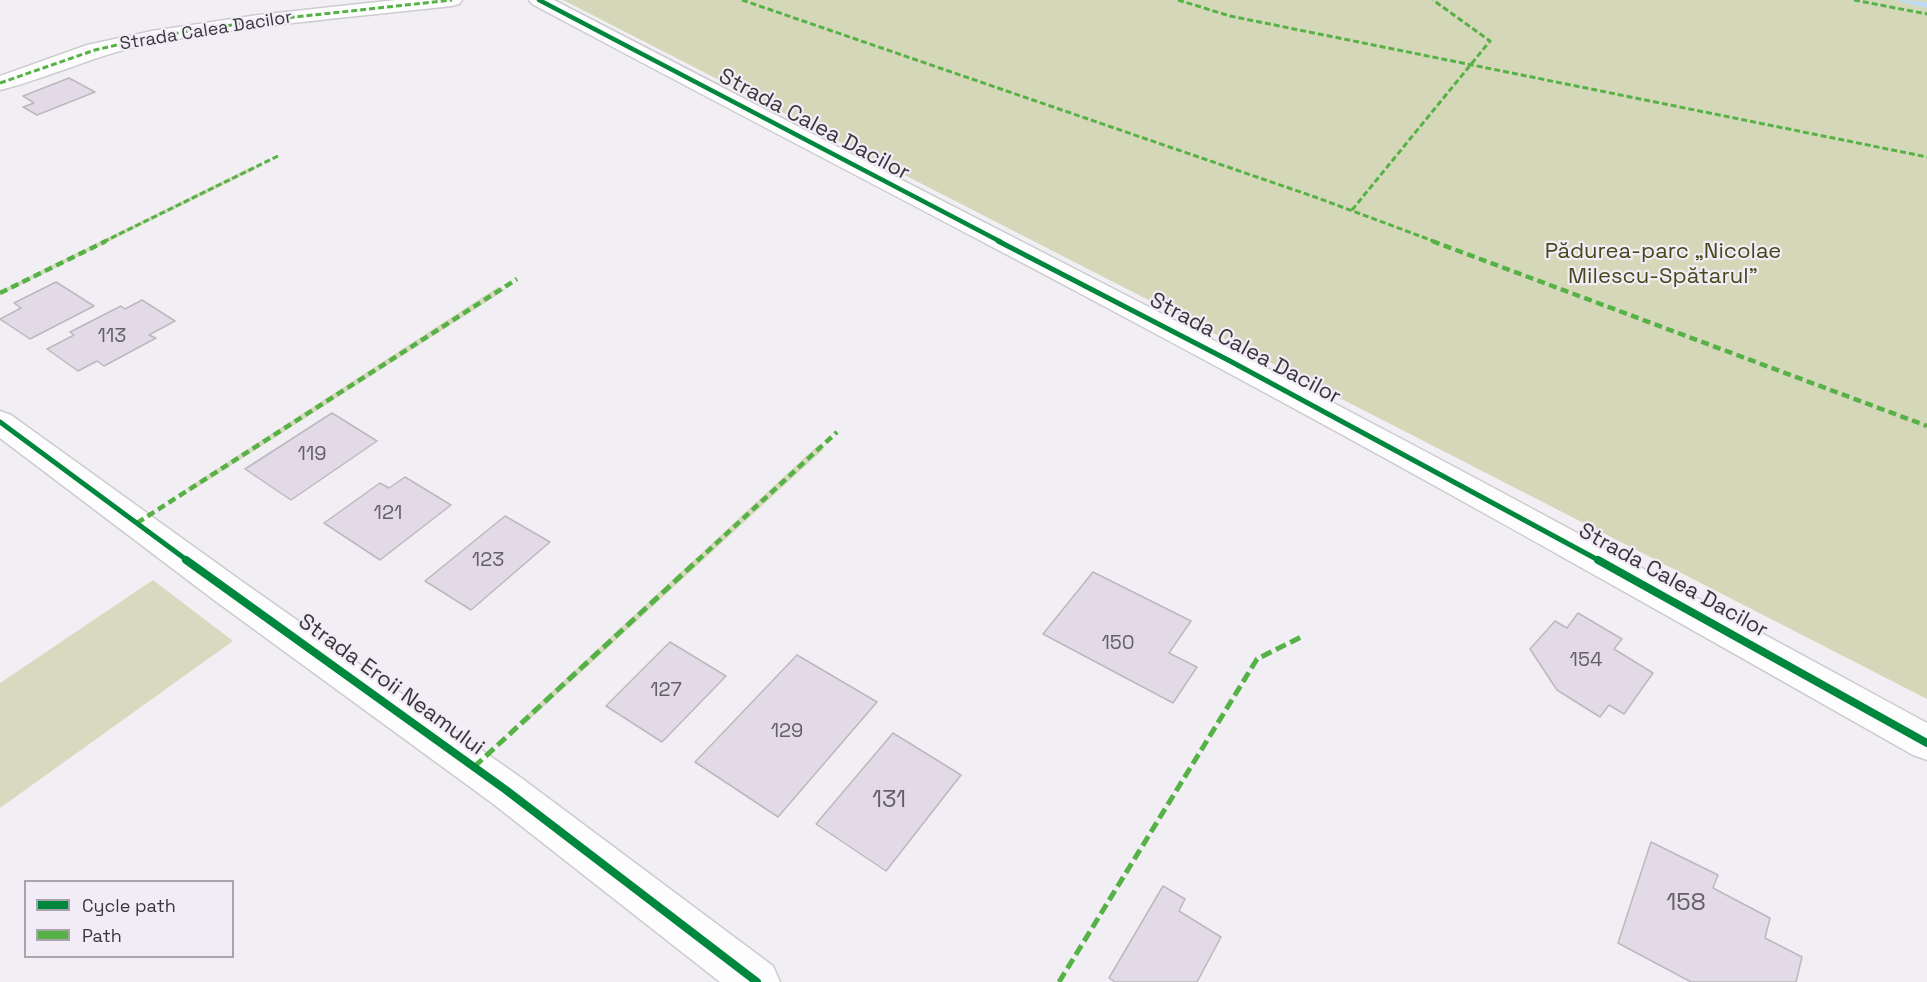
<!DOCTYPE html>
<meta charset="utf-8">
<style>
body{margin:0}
#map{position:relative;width:1927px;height:982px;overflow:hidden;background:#f2eff4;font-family:"Space Grotesk",sans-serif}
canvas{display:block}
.legend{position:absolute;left:24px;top:880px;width:210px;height:78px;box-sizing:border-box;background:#f2ecf7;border:2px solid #a8a4ac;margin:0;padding:8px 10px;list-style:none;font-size:18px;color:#39373b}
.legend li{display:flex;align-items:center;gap:12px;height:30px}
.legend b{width:30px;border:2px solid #a8a4ac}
</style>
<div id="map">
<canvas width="1927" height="982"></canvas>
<ul class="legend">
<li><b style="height:8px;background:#00873e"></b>Cycle path</li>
<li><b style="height:8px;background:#56b246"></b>Path</li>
</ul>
</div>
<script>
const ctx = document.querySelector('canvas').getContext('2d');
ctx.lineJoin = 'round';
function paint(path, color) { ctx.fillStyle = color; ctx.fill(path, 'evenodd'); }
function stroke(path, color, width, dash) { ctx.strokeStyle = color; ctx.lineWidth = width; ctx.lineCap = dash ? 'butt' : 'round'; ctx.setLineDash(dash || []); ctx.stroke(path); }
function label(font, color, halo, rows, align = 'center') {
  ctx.font = font + ' "Space Grotesk",sans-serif'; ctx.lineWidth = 4.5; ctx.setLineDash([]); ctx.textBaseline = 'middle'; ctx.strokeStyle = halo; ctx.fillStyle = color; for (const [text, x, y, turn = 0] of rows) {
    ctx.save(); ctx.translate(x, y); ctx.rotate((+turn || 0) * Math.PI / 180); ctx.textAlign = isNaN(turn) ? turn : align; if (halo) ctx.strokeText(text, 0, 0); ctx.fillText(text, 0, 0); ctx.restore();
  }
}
const green = new Path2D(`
 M 253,166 L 258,168 L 0,295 L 0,291 Z
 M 498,287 L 505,290 L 190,492 L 186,489 Z
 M 818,445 L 824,449 L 526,723 L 521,720 Z
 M 153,580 L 233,641 L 0,808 L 0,683 Z`);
const forest = new Path2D(`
 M 563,0 L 1927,0 L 1927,699 Z`);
const stream = new Path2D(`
 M 1899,0 L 1927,2 L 1927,8 L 1901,2 Z`);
const building = new Path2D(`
 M 69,78 L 95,92 L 37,115 L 23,107 L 34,103 L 23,96 Z
 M 56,282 L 94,306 L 30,339 L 0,319 L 21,308 L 14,303 Z
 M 142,300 L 175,321 L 149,335 L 156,338 L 104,366 L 97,361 L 78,371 L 47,349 L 74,335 L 70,332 L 121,306 L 125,309 Z
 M 332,413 L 377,441 L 291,500 L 245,469 Z
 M 405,477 L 451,505 L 380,560 L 324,523 L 380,483 L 389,488 Z
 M 505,516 L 550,542 L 471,610 L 425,581 Z
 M 1093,572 L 1191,621 L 1169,653 L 1197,667 L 1173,703 L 1043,634 Z
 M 1578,613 L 1622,639 L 1614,649 L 1653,673 L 1624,714 L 1609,705 L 1600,717 L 1557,690 L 1530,649 L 1555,621 L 1567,628 Z
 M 670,642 L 726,676 L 662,742 L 606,706 Z
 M 797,655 L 877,702 L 778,817 L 695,762 Z
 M 893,733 L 961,775 L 886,871 L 816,824 Z
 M 1651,842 L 1718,875 L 1713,888 L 1770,918 L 1765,938 L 1802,957 L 1796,982 L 1691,982 L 1618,943 Z
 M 1163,886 L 1185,899 L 1179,911 L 1221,937 L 1197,982 L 1115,982 L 1109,978 Z`);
const minor = new Path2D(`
 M 396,0 L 462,0 L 459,4 L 452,6 C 352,17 252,25 153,43 C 100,53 52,77 0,90 L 0,76 L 87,45 L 152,31 L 258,15 Z
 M 529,0 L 554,0 C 782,119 1012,236 1240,354 C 1471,474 1699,599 1927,723 L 1927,760 L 1913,755 C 1684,625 1455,495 1223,370 C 994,246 762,127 532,4 Z
 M 0,411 L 11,415 L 240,580 L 520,777 L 773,966 L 780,982 L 720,982 L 492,803 L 214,600 L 0,438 Z`);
const quietFar2 = new Path2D(`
 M 742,0 L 1315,197 L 1436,242
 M 1178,0 L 1230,16 L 1927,157
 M 1854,0 L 1927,14
 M 0,83 L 95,50 L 152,37 L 258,21 L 452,0
 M 1352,210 L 1490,41 L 1433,0
 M 103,242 L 280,155`);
const quietFar1 = new Path2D(`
 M 1432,241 L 1927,426
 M 0,293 L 106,241
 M 137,523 L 517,279
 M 697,561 L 837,432`);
const quiet = new Path2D(`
 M 474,767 L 698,560
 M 1059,982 L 1257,659 L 1303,636`);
const cyclewayFar2 = new Path2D(`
 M 539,0 L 1001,242`);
const cyclewayFar1 = new Path2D(`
 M 998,241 L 1230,361 L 1600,561
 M 0,422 L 188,561`);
const cycleway = new Path2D(`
 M 186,560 L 506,790 L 757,982
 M 1598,560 L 1927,743`);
const farStreetnames = [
 ["Strada Calea Dacilor",206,31,-9]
];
const numberNames = [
 ["113",112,337],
 ["119",312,455],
 ["121",388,514],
 ["123",488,561],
 ["150",1118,644],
 ["154",1586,661],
 ["127",666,691],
 ["129",787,732]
];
const streetNames = [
 ["Strada Calea Dacilor",814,125,28],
 ["Strada Calea Dacilor",1245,349,28],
 ["Strada Calea Dacilor",1673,581,29],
 ["Strada Eroii Neamului",391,685,36]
];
const parkNames = [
 ["Pădurea-parc „Nicolae",1663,252],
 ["Milescu-Spătarul”",1663,277]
];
const nearNumbernames = [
 ["131",889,800],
 ["158",1686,903]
];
paint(green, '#d8dabf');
paint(forest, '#d5d8b8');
paint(stream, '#bedaf5');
paint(building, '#e2dae7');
stroke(building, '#bbb9bd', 1.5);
stroke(minor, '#cdcbcf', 3);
paint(minor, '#fdfdfd');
stroke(quietFar2, '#56b246', 3, [6, 3]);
stroke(quietFar1, '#56b246', 4.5, [8, 4.5]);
stroke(quiet, '#56b246', 5, [11, 5]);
stroke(cyclewayFar2, '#00873e', 4.5);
stroke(cyclewayFar1, '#00873e', 5);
stroke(cycleway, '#00873e', 8);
label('18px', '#39373b', '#f2ecf7', farStreetnames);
label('20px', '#646067', null, numberNames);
label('22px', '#39373b', '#f2ecf7', streetNames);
label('22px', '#454919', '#f2ecf7', parkNames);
label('24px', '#646067', null, nearNumbernames);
</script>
